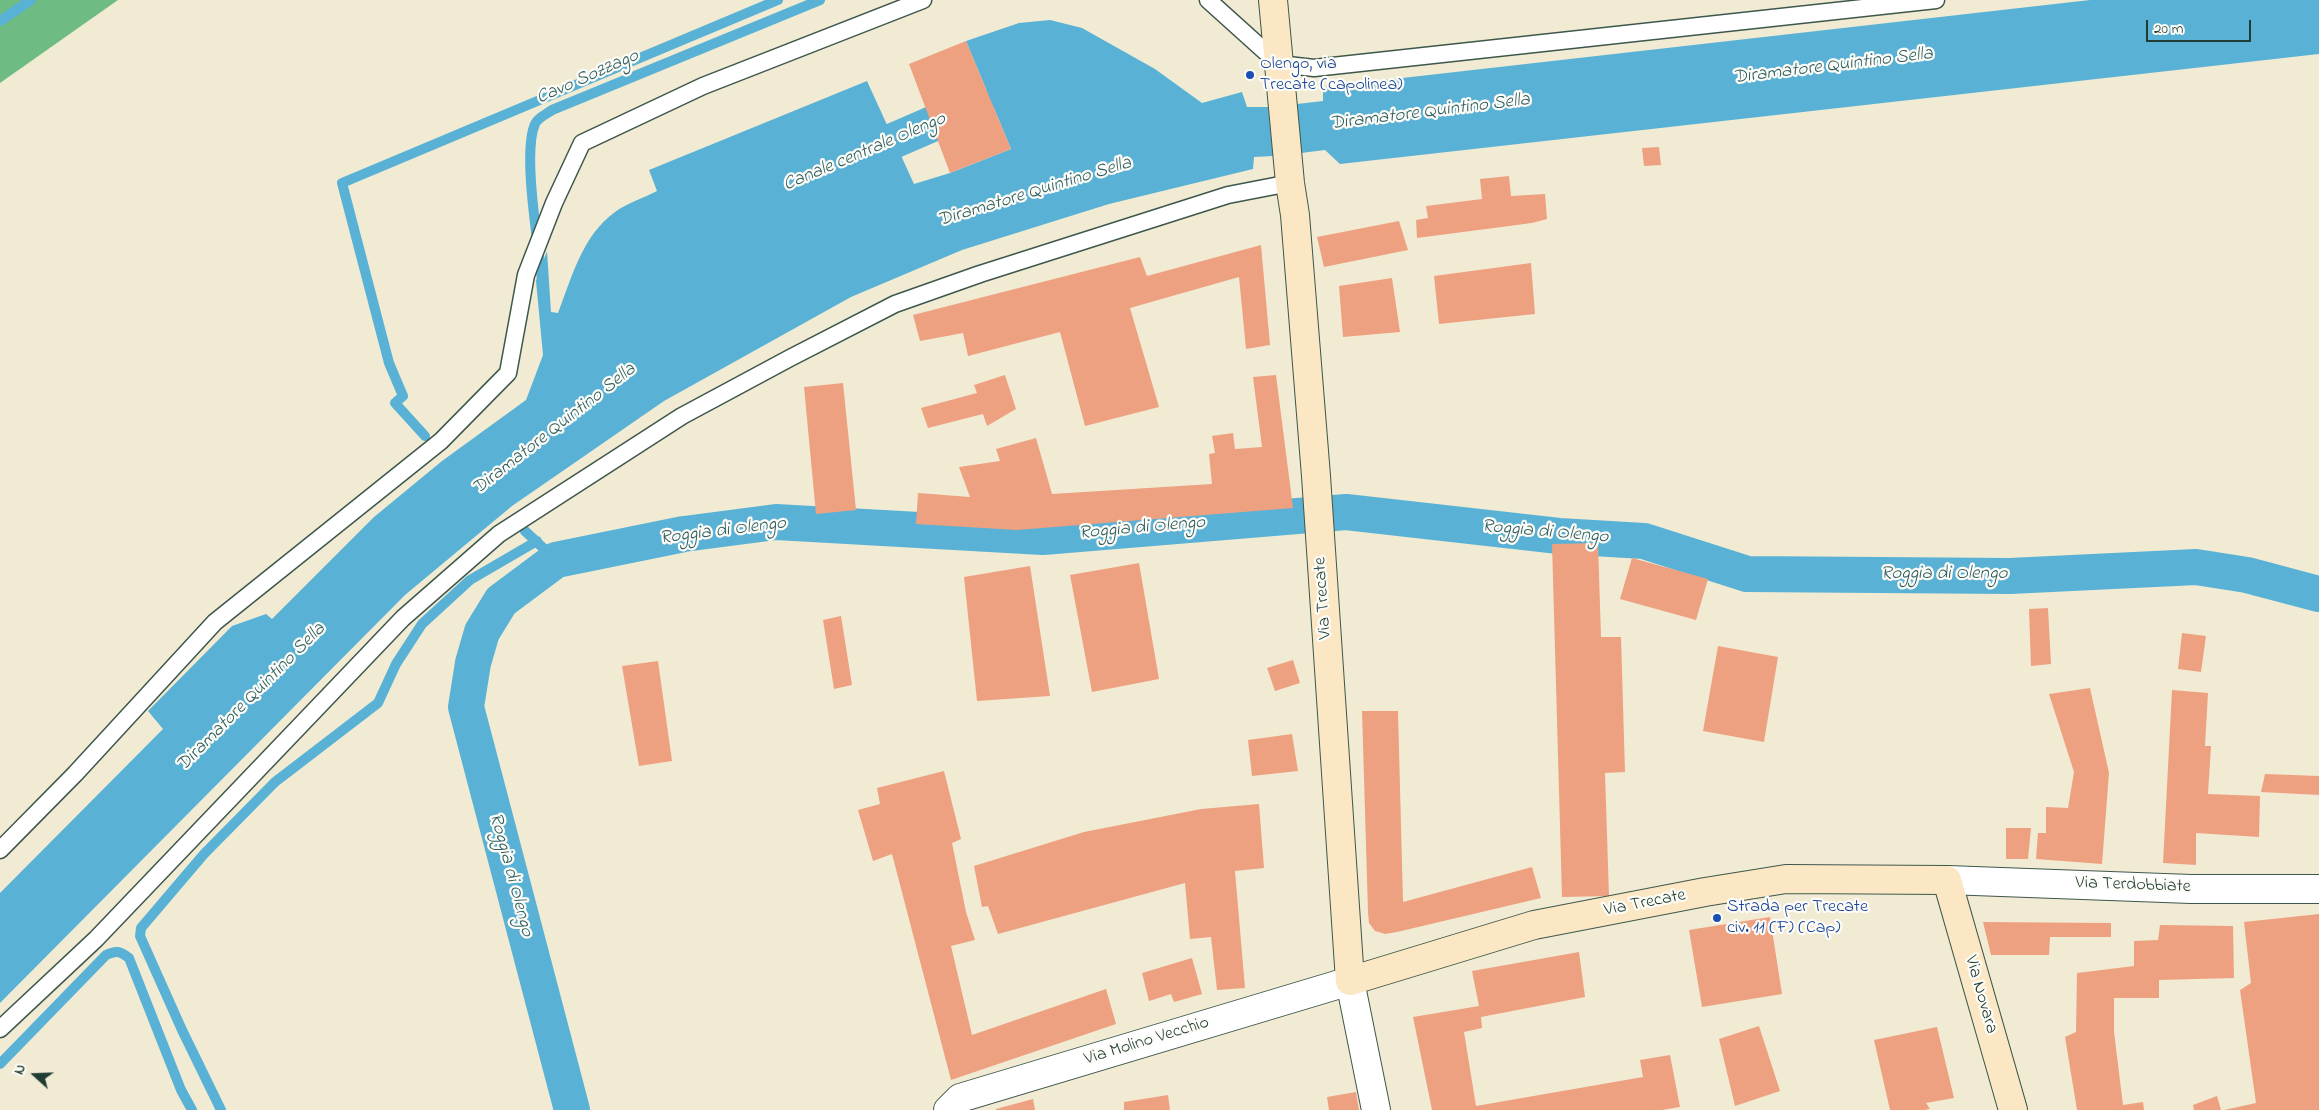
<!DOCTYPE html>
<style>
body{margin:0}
#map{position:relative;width:2319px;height:1110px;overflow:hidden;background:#f1ebd3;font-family:"Indie Flower",sans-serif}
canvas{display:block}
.north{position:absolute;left:10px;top:1050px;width:50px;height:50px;-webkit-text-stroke:4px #fdfcf7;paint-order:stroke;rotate:290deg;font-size:14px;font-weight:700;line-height:20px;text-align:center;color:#1f3d34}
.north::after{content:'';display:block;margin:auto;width:18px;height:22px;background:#1f3d34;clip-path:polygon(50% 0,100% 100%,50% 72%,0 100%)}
.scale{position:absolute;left:2146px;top:20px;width:105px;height:22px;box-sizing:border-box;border:2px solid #1f3d34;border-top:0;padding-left:6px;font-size:15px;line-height:18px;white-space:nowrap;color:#1f3d34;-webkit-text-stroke:4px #fdfcf7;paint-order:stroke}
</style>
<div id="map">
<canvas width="2319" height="1110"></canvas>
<div class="north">N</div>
<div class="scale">20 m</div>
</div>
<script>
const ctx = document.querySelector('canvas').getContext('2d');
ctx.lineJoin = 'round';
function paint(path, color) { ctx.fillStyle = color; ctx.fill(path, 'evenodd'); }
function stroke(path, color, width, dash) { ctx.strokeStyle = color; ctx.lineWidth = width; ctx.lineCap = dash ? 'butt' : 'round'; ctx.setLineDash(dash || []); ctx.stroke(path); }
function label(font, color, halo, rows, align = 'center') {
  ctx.font = font + ' "Indie Flower",sans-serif'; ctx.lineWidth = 4.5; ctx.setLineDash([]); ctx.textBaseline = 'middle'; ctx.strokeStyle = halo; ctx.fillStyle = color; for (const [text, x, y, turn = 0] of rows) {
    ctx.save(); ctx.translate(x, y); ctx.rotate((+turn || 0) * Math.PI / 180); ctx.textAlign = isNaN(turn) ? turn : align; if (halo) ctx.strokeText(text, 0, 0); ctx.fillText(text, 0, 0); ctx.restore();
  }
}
const forest = new Path2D(`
 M 0,0 L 118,0 L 0,83 Z`);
const water = new Path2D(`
 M 2090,0 L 2319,0 L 2319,54 L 1340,164 L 1325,150 L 1301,153 L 1297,104 L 1323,101 L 1323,87 Z
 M 1050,20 L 1082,28 L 1155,69 L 1202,103 L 1242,92 L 1247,107 L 1268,107 L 1273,156 L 1254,157 L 1253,169 L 1109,204 L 962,250 L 851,297 L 664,401 L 512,506 L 405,595 L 0,1003 L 0,893 L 163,729 L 148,711 L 232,626 L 266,614 L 272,619 L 374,517 L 442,461 L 526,400 L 543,355 L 536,281 L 547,251 L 551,312 L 558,313 C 572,277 582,236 615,212 C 627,203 644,198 657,191 L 649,170 L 867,81 L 914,184 L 950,173 L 1011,149 L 966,41 L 1019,23 Z`);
const stream = new Path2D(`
 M 0,21 L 31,0
 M 542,281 C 539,247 522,153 535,124 C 537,118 547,114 552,110 L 820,0
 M 425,436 L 395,403 L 403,396 L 389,363 L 342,183 L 778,0
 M 525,531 L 556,560
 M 0,1064 L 106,955 C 116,950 120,951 129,958 L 181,1090 L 192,1110
 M 221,1110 L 182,1030 L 140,936 L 141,928 L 204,854 L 275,782 L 378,703 L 396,664 L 422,624 L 470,580 L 537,541`);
const canal = new Path2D(`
 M 849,160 L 976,105
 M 572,1110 L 466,707 L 473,663 L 482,632 L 501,601 L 556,560 L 684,534 L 776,522 L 1043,537 L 1346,512 L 1559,536 L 1644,541 L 1747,574 L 2010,576 L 2196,567 L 2247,575 L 2319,594`);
const building = new Path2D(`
 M 966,41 L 1011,149 L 950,173 L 909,64 Z
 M 1659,147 L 1661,165 L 1644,166 L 1642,148 Z
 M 1509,176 L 1511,196 L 1545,194 L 1547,219 L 1532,223 L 1417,238 L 1416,220 L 1428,218 L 1426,206 L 1482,199 L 1480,179 Z
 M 1399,221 L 1408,250 L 1324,267 L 1317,237 Z
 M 1261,245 L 1270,345 L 1246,349 L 1239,277 L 1130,308 L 1159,407 L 1085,426 L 1060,332 L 968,356 L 963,333 L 920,341 L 913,315 L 1140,257 L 1147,276 Z
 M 1531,263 L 1535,314 L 1439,324 L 1434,276 Z
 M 1392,278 L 1400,332 L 1343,337 L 1339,286 Z
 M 1005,375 L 1016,409 L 987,426 L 983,414 L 928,428 L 921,408 L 977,393 L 974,385 Z
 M 1276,375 L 1293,508 L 1017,530 L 916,524 L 918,493 L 970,497 L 959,467 L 1000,461 L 996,449 L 1036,438 L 1052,494 L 1212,484 L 1209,454 L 1215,453 L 1212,436 L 1233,433 L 1235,449 L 1262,447 L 1253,377 Z
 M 843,383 L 856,510 L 816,514 L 804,387 Z
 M 1598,543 L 1601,637 L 1621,637 L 1625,772 L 1605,773 L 1609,896 L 1562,897 L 1552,544 Z
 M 1632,558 L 1708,579 L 1696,620 L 1620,599 Z
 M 1139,563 L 1159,679 L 1092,692 L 1070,575 Z
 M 1030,566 L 1050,696 L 977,701 L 964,577 Z
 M 2048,608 L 2051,664 L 2031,666 L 2029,609 Z
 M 841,616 L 852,685 L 834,689 L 823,620 Z
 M 2182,633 L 2206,636 L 2201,672 L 2178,669 Z
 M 1718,646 L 1778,657 L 1764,742 L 1703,731 Z
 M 1293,660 L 1300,683 L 1275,691 L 1267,668 Z
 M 658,661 L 672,761 L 639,766 L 622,666 Z
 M 2090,688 L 2109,773 L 2102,864 L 2036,859 L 2038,833 L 2046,833 L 2046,807 L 2068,808 L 2074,772 L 2049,694 Z
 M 2172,690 L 2208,693 L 2205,746 L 2211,746 L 2208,794 L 2260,796 L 2259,837 L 2196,833 L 2196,865 L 2163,863 Z
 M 1362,711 L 1398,711 L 1403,902 L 1532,867 L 1541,898 L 1397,932 L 1385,934 L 1375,931 L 1369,923 L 1368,912 Z
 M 1292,734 L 1298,771 L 1252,776 L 1248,740 Z
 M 944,771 L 961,839 L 952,843 L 966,912 L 975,940 L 951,946 L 972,1035 L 1106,989 L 1116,1024 L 951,1080 L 892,854 L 873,861 L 858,810 L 880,804 L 877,788 Z
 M 2265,774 L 2319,776 L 2319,795 L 2261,792 Z
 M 1259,804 L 1264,868 L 1235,871 L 1245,988 L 1217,990 L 1211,937 L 1190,939 L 1185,883 L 998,934 L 988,906 L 982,907 L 974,866 L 1084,832 L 1201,809 Z
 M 2006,828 L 2031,828 L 2028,859 L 2006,859 Z
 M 2319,914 L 2319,1110 L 2224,1110 L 2256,1103 L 2240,990 L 2251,983 L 2244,922 Z
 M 1770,917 L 1782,994 L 1702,1007 L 1689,930 Z
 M 1983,922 L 2111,923 L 2111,937 L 2050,937 L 2049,955 L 1991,955 Z
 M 2160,925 L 2233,926 L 2234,978 L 2159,980 L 2159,998 L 2114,998 L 2114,1032 L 2123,1105 L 2143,1102 L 2144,1110 L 2077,1110 L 2065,1037 L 2076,1032 L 2077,973 L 2134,966 L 2134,941 L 2158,940 Z
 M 1579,952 L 1585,997 L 1481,1017 L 1482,1028 L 1464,1032 L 1476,1106 L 1643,1077 L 1640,1060 L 1670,1055 L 1680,1107 L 1662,1110 L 1432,1110 L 1413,1017 L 1479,1006 L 1472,971 Z
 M 1192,958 L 1202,994 L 1174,1002 L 1171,994 L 1149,1001 L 1142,973 Z
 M 1759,1026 L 1780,1091 L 1735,1106 L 1719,1039 Z
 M 1937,1027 L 1954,1098 L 1926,1103 L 1930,1109 L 1924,1110 L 1890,1110 L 1874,1040 Z
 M 1356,1092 L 1359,1110 L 1329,1110 L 1327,1097 Z
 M 1168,1095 L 1170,1110 L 1124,1110 L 1124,1102 Z
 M 2217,1096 L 2221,1110 L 2194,1110 L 2193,1105 Z
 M 1033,1099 L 1035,1110 L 996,1110 L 996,1109 Z`);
const service = new Path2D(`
 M 1208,0 L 1279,64 L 1314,68 L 1936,0
 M 0,850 L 75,774 L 215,622 L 441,441 L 508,373 L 526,275 L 554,203 L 582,143 L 703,86 L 923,0
 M 0,1029 L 96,939 L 403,618 L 499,534 L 682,416 L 790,358 L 895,304 L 980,274 L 1228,195 L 1290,183`);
const minor = new Path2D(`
 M 948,1110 L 960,1098 L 1350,981 L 1376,1110`);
const tertiary = new Path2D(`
 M 1947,880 L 2191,889 L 2319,889`);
const secondary = new Path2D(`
 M 1273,0 L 1290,183 L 1295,215 L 1316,476 L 1350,981 L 1534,925 L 1705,892 L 1786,879 L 1947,880 L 2013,1110`);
const markers = [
 [1250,75,5,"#1a4fb4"],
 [1717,918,5,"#1a4fb4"]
];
const transitNames = [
 ["Olengo, via",1260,65],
 ["Trecate (capolinea)",1260,86],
 ["Strada per Trecate",1727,908],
 ["civ. 11 (F) (Cap)",1727,929]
];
const streetNames = [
 ["Via Trecate",1324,598,-94],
 ["Via Terdobbiate",2133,886,2],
 ["Via Trecate",1645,904,-11],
 ["Via Novara",1980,995,74],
 ["Via Molino Vecchio",1147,1042,-17]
];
const waterNames = [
 ["Diramatore Quintino Sella",1833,67,-7],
 ["Cavo Sozzago",588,78,-24],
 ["Diramatore Quintino Sella",1430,113,-7],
 ["Canale centrale Olengo",865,153,-23],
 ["Diramatore Quintino Sella",1035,193,-17],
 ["Diramatore Quintino Sella",555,430,-38],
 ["Roggia di Olengo",1142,529,-5],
 ["Roggia di Olengo",723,532,-7],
 ["Roggia di Olengo",1545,533,5],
 ["Roggia di Olengo",1944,575],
 ["Diramatore Quintino Sella",252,698,-45],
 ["Roggia di Olengo",510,875,75]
];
paint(forest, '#6ebb84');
paint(water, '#59b2d6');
stroke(stream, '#59b2d6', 10);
stroke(canal, '#59b2d6', 36);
paint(building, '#eea181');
stroke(service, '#3e574c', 19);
stroke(minor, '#3e574c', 30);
stroke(tertiary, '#3e574c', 30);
stroke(secondary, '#3e574c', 30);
stroke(service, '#fff', 16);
stroke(minor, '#fff', 28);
stroke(tertiary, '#fff', 28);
stroke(secondary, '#fbe7c3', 28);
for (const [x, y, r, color] of markers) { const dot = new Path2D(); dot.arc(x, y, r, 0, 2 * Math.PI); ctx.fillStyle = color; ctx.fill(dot); stroke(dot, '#fdfcf7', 2); }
label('18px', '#164399', '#fdfcf7', transitNames, 'left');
label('18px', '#1f3d34', '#fdfcf7', streetNames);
label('italic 19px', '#306065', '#fdfcf7', waterNames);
</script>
